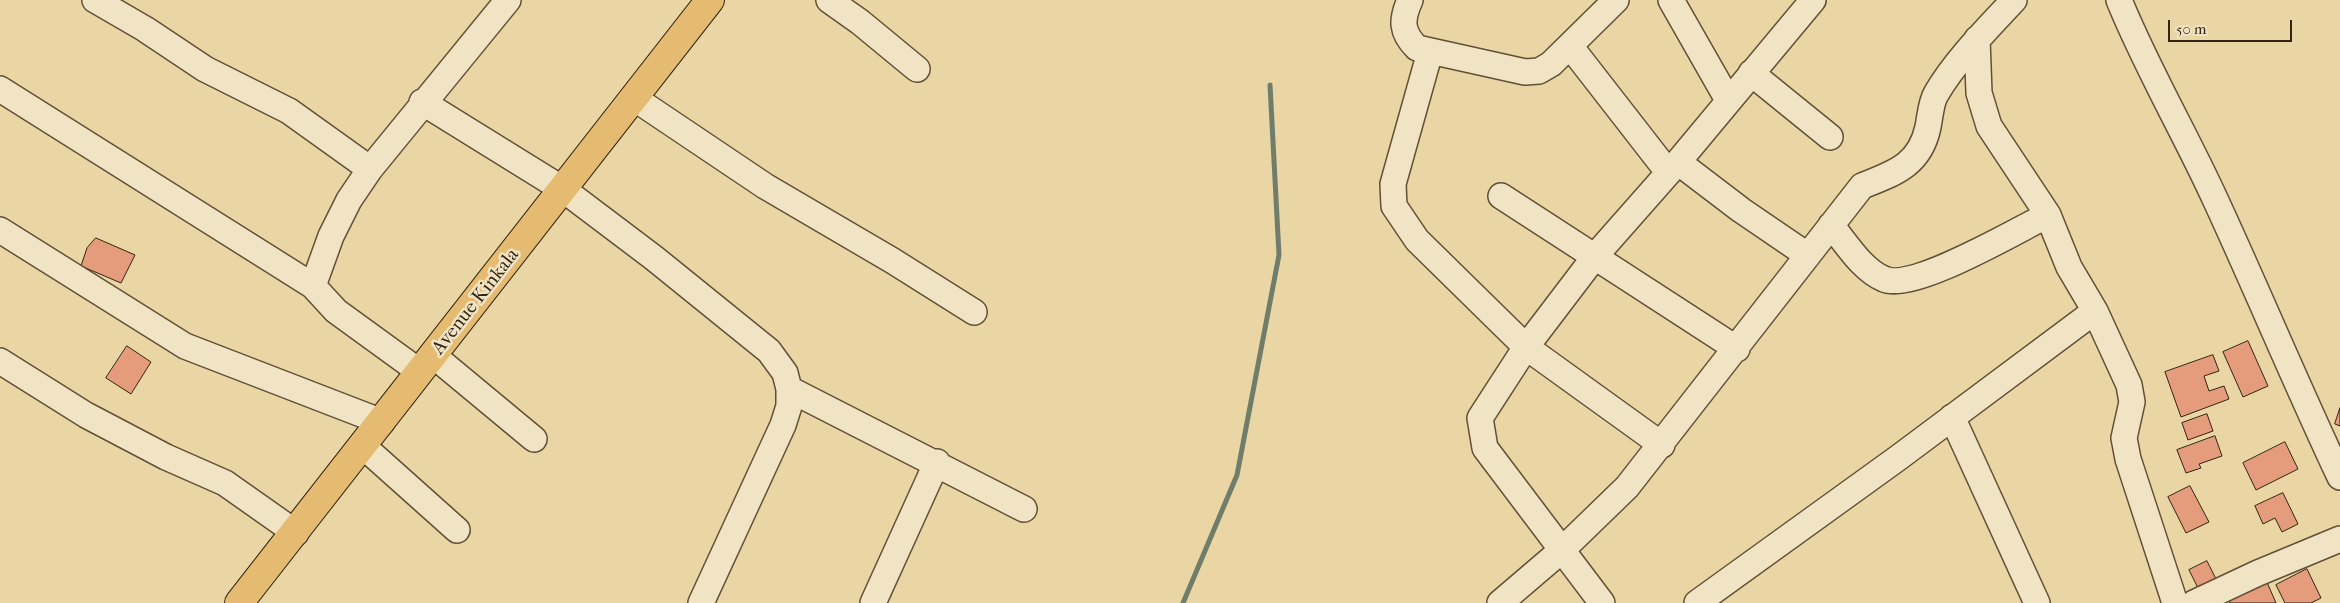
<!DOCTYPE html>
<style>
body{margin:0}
#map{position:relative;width:2340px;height:603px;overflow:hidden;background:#ead6a4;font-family:"IM FELL French Canon",serif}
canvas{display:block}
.scale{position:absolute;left:2168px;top:20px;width:124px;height:22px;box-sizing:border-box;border:2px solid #332312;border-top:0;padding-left:6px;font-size:15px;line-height:18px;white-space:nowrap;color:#332312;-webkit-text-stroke:4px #f1e4c4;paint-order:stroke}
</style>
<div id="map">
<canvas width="2340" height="603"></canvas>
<div class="scale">50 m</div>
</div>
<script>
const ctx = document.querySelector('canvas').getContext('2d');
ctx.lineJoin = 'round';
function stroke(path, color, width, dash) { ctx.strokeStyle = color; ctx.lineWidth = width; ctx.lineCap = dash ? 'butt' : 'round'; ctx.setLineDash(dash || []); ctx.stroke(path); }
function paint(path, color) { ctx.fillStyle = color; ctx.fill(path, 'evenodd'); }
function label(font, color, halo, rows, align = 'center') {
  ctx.font = font + ' "IM FELL French Canon",serif'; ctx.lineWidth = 5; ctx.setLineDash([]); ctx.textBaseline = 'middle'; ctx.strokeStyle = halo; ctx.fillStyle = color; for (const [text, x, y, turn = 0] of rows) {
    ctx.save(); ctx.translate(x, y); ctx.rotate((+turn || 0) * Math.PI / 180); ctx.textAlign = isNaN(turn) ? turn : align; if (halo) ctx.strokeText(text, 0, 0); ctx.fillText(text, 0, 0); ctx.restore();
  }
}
const stream = new Path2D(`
 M 1183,603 L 1237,475 L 1279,255 L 1270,85`);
const building = new Path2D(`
 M 96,238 L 135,255 L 121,283 L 81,266 L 87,248 Z
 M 2248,341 L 2268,386 L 2243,397 L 2223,352 Z
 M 127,346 L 151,362 L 131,394 L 106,378 Z
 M 2213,355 L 2219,371 L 2204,376 L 2209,391 L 2224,386 L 2229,399 L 2181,417 L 2165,372 Z
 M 2340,408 L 2340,426 L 2335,424 Z
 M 2207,414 L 2213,431 L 2188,440 L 2182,423 Z
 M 2215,436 L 2222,456 L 2199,464 L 2201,468 L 2186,473 L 2177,450 Z
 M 2285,442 L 2298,469 L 2256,490 L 2243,463 Z
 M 2190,486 L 2209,522 L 2186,533 L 2168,497 Z
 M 2283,493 L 2298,524 L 2282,532 L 2275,518 L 2263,524 L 2255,506 Z
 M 2207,561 L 2217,581 L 2199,590 L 2189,570 Z
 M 2307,569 L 2321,598 L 2311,603 L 2285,603 L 2276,585 Z
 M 2266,580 L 2276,603 L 2230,603 L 2227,598 Z`);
const minor = new Path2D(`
 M 95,0 L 145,29 L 205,69 L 289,111 L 370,169
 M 829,0 L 860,22 L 917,69
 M 1410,0 C 1401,20 1401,32 1417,48 L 1525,72 L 1539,71 L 1551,64 L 1616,0
 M 1671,0 L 1728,100
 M 2119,0 C 2147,69 2185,133 2216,201 C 2258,292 2297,386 2340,477
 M 1977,39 L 1979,93 L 1989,126 L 2048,215 L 2069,267 L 2095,311 L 2129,385 L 2132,402 L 2124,438 L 2128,459 L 2175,603
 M 1570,46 L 1668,172
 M 1430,52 L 1393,184 L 1394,206 L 1417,240 L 1526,347 L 1662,445
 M 1751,73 L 1830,137
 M 0,89 L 313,286
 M 634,98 L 765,186 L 893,261 L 974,312
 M 422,102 L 564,190 L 654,258 L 769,351 L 785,373 L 789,389 L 789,406 L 783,425 L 701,603
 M 1678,162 L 1741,210 L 1807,255
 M 1501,196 L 1737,349
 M 1831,225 C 1846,243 1862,270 1884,279 C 1913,292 2017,230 2048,215
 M 0,230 L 185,346 L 382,422
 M 434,356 L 534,439
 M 0,361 L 86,415 L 166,457 L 225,483 L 296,533
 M 420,372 L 336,311 L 313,286 L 331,236 L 349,200 L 370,169 L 508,0
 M 789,389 L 1024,509
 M 1952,417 L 2037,603
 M 363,446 L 457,530
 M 873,603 L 937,462
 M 1500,603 L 1562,550 L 1627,487 L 1862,186 C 1895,173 1920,165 1928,127 C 1930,117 1931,102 1936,94 C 1955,61 1988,28 2014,0
 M 1602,603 L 1485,448 L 1480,418 L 1526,347 L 1596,255 L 1678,162 L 1813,0
 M 1697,603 L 1898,458 L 2095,311
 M 2194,603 L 2258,573 L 2340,539`);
const major = new Path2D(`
 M 239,603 L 710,0`);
const streetNames = [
 ["Avenue Kinkala",476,302,-52]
];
stroke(stream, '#707d6b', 5);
paint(building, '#e49c7d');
stroke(building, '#332312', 1);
stroke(minor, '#615036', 28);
stroke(major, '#332312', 30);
stroke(minor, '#f1e4c4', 25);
stroke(major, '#e5bb72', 28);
label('19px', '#332312', '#f1e4c4', streetNames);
</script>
